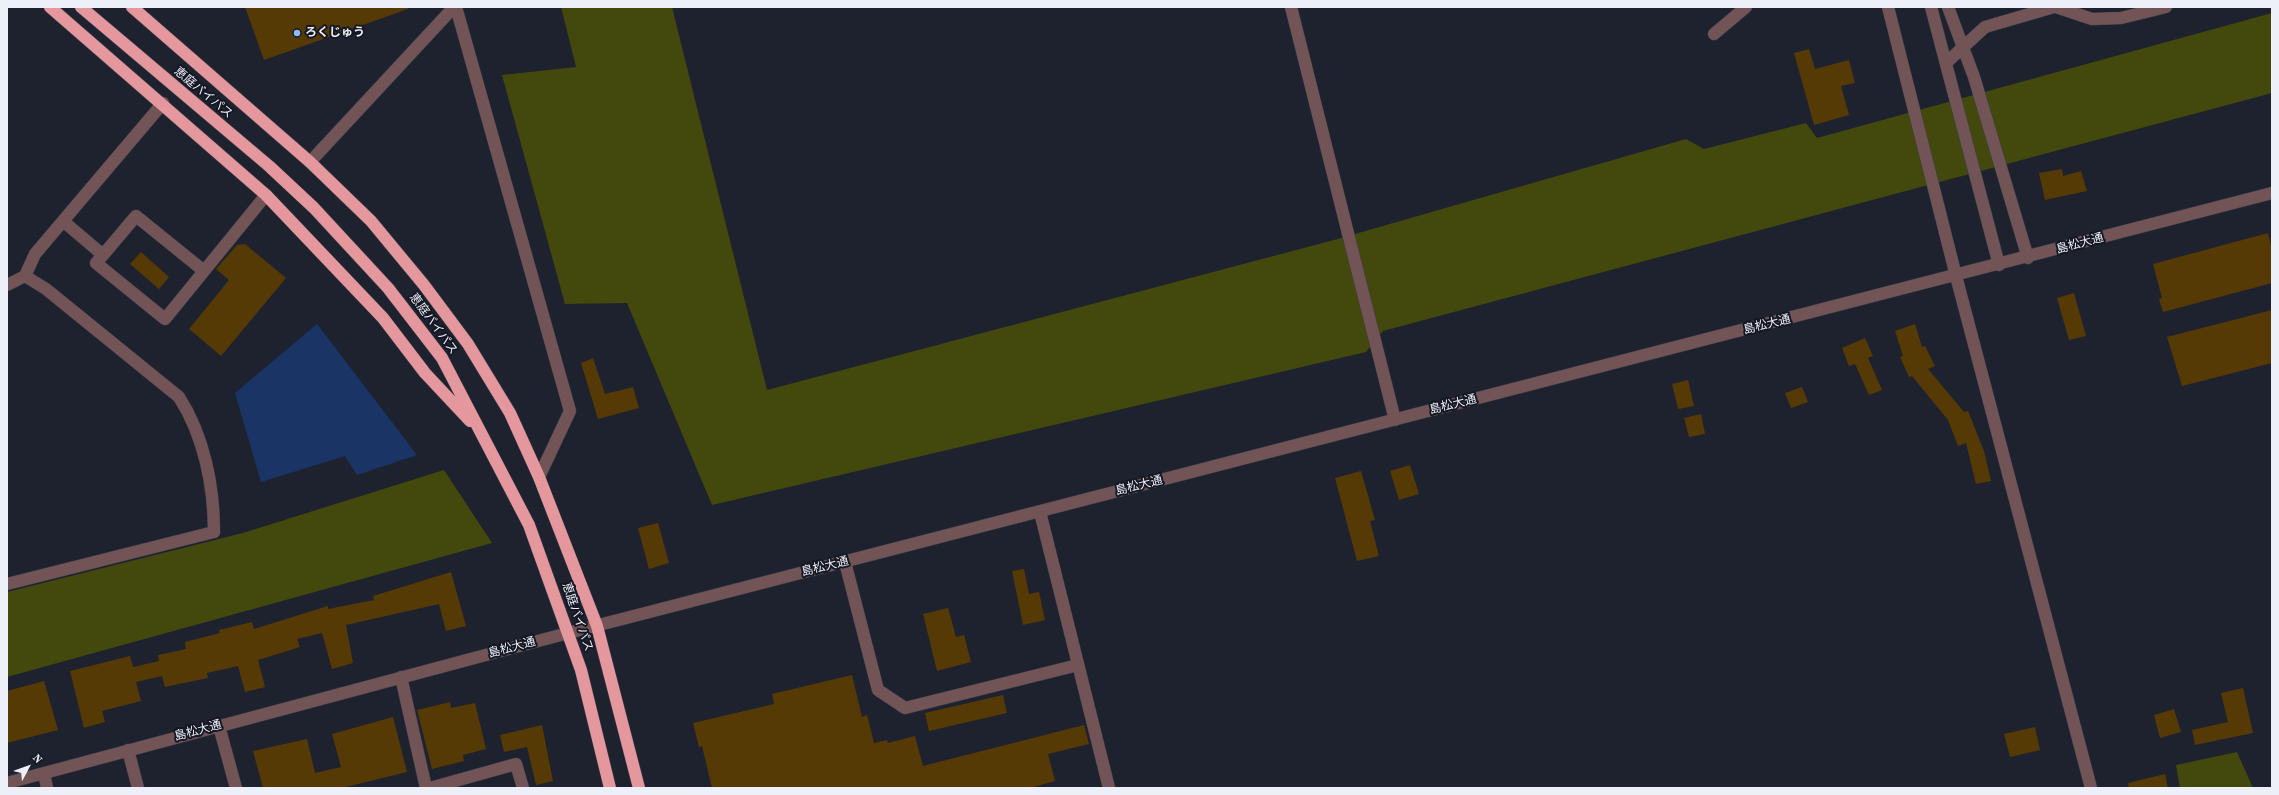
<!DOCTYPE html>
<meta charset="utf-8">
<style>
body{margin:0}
#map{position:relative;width:2279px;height:795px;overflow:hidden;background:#1e222e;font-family:"Source Serif 4",serif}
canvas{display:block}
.frame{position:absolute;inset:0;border:8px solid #edf0f8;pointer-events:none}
.north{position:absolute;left:8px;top:747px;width:40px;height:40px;-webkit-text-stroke:3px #151824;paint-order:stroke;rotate:49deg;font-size:11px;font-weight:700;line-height:16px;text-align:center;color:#edf0f8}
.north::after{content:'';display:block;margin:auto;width:14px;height:18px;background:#edf0f8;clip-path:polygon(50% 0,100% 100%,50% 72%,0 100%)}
</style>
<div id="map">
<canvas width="2279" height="795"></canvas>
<div class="frame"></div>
<div class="north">N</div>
</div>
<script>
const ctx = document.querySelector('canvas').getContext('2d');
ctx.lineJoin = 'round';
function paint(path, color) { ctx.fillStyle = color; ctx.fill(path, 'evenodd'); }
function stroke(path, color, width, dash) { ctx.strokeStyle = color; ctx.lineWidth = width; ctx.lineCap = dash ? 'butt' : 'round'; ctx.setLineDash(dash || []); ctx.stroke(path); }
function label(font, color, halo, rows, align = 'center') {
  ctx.font = font + ' "Source Serif 4","Noto Sans JP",serif'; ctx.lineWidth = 4; ctx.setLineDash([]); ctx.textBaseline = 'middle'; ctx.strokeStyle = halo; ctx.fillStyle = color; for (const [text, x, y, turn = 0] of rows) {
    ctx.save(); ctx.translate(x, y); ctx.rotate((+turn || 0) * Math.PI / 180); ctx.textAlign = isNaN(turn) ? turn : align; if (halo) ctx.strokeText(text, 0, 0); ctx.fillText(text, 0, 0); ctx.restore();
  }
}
const green = new Path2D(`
 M 561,7 L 672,7 L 767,390 L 1334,240 L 1686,139 L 1704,149 L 1806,123 L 1817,138 L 2272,13 L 2272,93 L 1383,331 L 1366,352 L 712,505 L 627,303 L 565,304 L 502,75 L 576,67 Z
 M 444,470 L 492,543 L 7,677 L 7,592 L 243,533 Z
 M 2237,752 L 2253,788 L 2180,788 L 2176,765 Z`);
const water = new Path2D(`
 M 317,324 L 417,455 L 357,475 L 345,456 L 261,482 L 235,393 Z`);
const building = new Path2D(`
 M 245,7 L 408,7 L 408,9 L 264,60 Z
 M 1809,49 L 1815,69 L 1849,60 L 1855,83 L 1841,86 L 1849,115 L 1814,125 L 1794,53 Z
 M 2062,169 L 2063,176 L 2081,171 L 2087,191 L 2045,200 L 2039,173 Z
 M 2268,233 L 2272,250 L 2272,283 L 2163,312 L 2159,299 L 2162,298 L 2153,264 Z
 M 245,244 L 286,278 L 221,356 L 189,329 L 229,280 L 216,269 L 237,245 Z
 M 141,252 L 169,277 L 159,289 L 130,264 Z
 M 2074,293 L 2086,336 L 2069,340 L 2057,298 Z
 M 2272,310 L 2272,363 L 2182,386 L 2167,337 Z
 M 1915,324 L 1922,347 L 1925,346 L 1935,366 L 1928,369 L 1964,412 L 1968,411 L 1984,451 L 1991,481 L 1976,484 L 1966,443 L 1958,446 L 1948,420 L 1912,376 L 1909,377 L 1900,357 L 1903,356 L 1895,331 Z
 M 1865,338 L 1873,356 L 1868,358 L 1882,390 L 1869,395 L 1855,364 L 1849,366 L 1842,348 Z
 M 593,358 L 605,394 L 633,387 L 639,408 L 598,419 L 581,363 Z
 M 1688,380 L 1694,406 L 1678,409 L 1672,384 Z
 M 1802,387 L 1808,402 L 1791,408 L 1785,393 Z
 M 1701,414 L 1705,434 L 1689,437 L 1684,418 Z
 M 1410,465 L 1419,494 L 1399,500 L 1390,471 Z
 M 1361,471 L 1375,520 L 1370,521 L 1379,556 L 1357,561 L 1335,478 Z
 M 658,523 L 669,563 L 649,569 L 638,528 Z
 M 1024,569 L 1029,594 L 1039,592 L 1045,620 L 1023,625 L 1012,571 Z
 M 451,572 L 466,626 L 446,631 L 439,604 L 346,625 L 353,663 L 332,669 L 322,633 L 297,639 L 300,647 L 258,660 L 265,687 L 245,692 L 238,666 L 207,673 L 208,678 L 165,687 L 162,676 L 136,682 L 141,701 L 102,711 L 105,722 L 84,728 L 70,671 L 130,656 L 133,667 L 159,661 L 158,655 L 186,649 L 185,642 L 220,633 L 219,630 L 252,622 L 254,629 L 328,606 L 328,609 L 374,600 L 373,596 Z
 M 948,608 L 956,637 L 964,635 L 971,662 L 937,671 L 923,614 Z
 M 852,675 L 862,717 L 867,715 L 874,743 L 887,740 L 888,743 L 915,736 L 923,766 L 1084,725 L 1089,744 L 1048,754 L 1055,781 L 1030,788 L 712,788 L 702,746 L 699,747 L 693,723 L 774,704 L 772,694 Z
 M 44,681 L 58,730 L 7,743 L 7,691 Z
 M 2243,688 L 2253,733 L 2195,745 L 2192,730 L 2228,722 L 2221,693 Z
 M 1003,695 L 1007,713 L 929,731 L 925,713 Z
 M 450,702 L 451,708 L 475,703 L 486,749 L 463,755 L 464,761 L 432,769 L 417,710 Z
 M 2174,709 L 2181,732 L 2160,738 L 2154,715 Z
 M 393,717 L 407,772 L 342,788 L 263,788 L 253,751 L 307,739 L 315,773 L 341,767 L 332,734 Z
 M 542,725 L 553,781 L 536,785 L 527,747 L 504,752 L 500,735 Z
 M 2035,727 L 2040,750 L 2010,757 L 2004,734 Z
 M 2165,774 L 2168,788 L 2129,788 L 2128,783 Z`);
const minor = new Path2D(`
 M 456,7 L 570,411 L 539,477
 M 1291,7 L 1395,420
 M 1888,7 L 1956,276 L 2091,788
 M 1931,7 L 1999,265
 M 1948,7 L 1974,77 L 2028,258
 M 2056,7 L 2092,19 L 2121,18 L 2166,7
 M 1714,34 L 1746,7
 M 1946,63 L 1985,27 L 2054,7
 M 310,162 L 454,7
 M 63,221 L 103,255 L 96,263 L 165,319 L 266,195
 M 103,255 L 136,216 L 204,271
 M 7,285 L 25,276 L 35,254 L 163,103
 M 1040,512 L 1109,788
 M 845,562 L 878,690 L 905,708 L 1078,665
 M 7,584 L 214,532 C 214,486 204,436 179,397 L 46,289 L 25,276
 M 401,677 L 426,788
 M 219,726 L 236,788
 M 128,750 L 138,788
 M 44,773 L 47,788
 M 7,783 L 568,633 L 2272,193
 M 430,788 L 516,764 L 523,788`);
const highway = new Path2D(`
 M 50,7 L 266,195 L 383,318 L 425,373 L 470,421
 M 81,7 L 269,166 L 314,208 L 388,288 L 442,358 L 529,525 L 581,670 L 610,788
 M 132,7 L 310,162 L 371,221 L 424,285 L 468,344 L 510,413 L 539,477 L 597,626 L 639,788`);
const markers = [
 [297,33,4,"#8bbafc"]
];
const poiNames = [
 ["ろくじゅう",305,33]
];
const streetNames = [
 ["恵庭バイパス",203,93,40],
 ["島松大通",2080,244,-15],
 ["恵庭バイパス",433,324,54],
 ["島松大通",1767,325,-14],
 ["島松大通",1453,405,-14],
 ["島松大通",1139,486,-14],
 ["島松大通",825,567,-14],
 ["恵庭バイパス",577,617,71],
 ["島松大通",512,648,-15],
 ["島松大通",198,731,-15]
];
paint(green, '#43480d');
paint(water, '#1b3466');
paint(building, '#563a05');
stroke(minor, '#3b3f4a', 13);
stroke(highway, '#3b3f4a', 13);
stroke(minor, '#735456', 12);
stroke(highway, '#e4979d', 12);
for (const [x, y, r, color] of markers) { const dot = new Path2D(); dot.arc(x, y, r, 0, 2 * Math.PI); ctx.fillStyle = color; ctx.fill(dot); stroke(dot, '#151824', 1.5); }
label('bold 12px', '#edf0f8', '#151824', poiNames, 'left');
label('12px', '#edf0f8', '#151824', streetNames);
</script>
